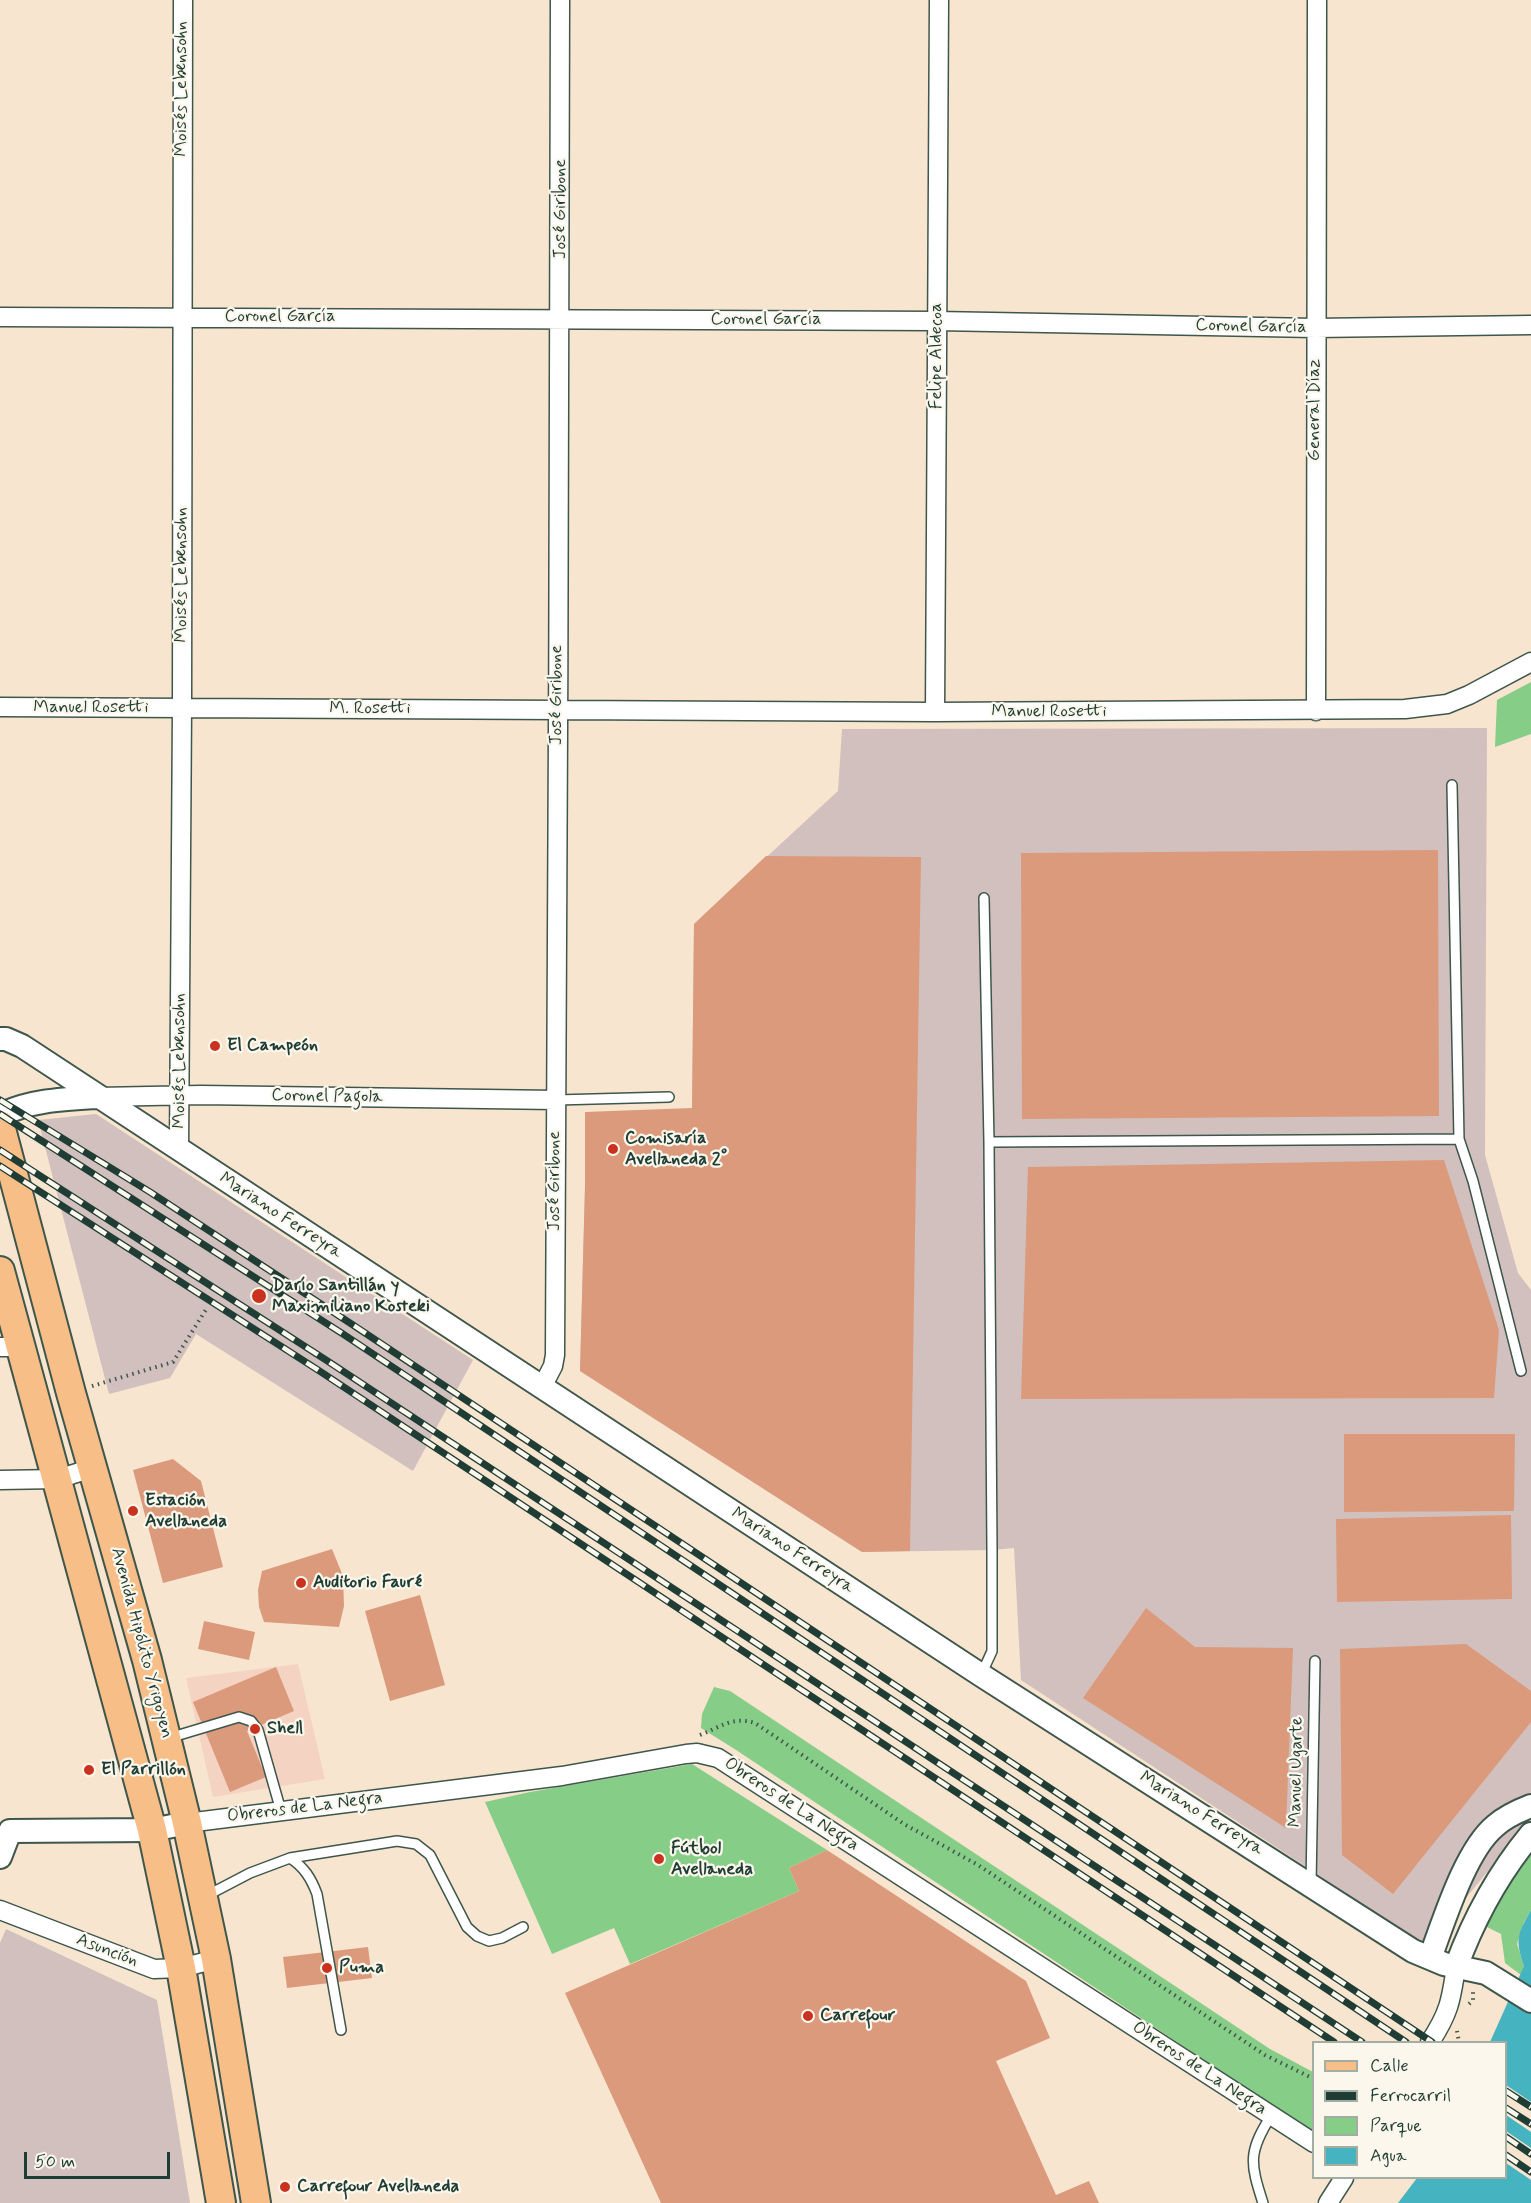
<!DOCTYPE html>
<meta charset="utf-8">
<style>
body{margin:0}
#map{position:relative;width:1531px;height:2203px;overflow:hidden;background:#f7e5cf;font-family:Mynerve,sans-serif}
canvas{display:block}
.legend{position:absolute;left:1312px;top:2041px;width:195px;height:138px;box-sizing:border-box;background:#fbf7ec;border:2px solid #a3ada2;margin:0;padding:8px 10px;list-style:none;font-size:18px;color:#1f3d34}
.legend li{display:flex;align-items:center;gap:12px;height:30px}
.legend b{width:30px;border:2px solid #a3ada2}
.scale{position:absolute;left:24px;top:2152px;width:146px;height:27px;box-sizing:border-box;border:3px solid #1f3d34;border-top:0;padding-left:8px;font-size:18px;line-height:21px;white-space:nowrap;color:#1f3d34;-webkit-text-stroke:4px #fbf7ec;paint-order:stroke}
</style>
<div id="map">
<canvas width="1531" height="2203"></canvas>
<ul class="legend">
<li><b style="height:8px;background:#f7be88"></b>Calle</li>
<li><b style="height:8px;background:#1f3d34"></b>Ferrocarril</li>
<li><b style="height:16px;background:#86cd88"></b>Parque</li>
<li><b style="height:16px;background:#46b4c0"></b>Agua</li>
</ul>
<div class="scale">50 m</div>
</div>
<script>
const ctx = document.querySelector('canvas').getContext('2d');
ctx.lineJoin = 'round';
function paint(path, color) { ctx.fillStyle = color; ctx.fill(path, 'evenodd'); }
function stroke(path, color, width, dash) { ctx.strokeStyle = color; ctx.lineWidth = width; ctx.lineCap = dash ? 'butt' : 'round'; ctx.setLineDash(dash || []); ctx.stroke(path); }
function label(font, color, halo, rows, align = 'center') {
  ctx.font = font + ' Mynerve,sans-serif'; ctx.lineWidth = 4.5; ctx.setLineDash([]); ctx.textBaseline = 'middle'; ctx.strokeStyle = halo; ctx.fillStyle = color; for (const [text, x, y, turn = 0] of rows) {
    ctx.save(); ctx.translate(x, y); ctx.rotate((+turn || 0) * Math.PI / 180); ctx.textAlign = isNaN(turn) ? turn : align; if (halo) ctx.strokeText(text, 0, 0); ctx.fillText(text, 0, 0); ctx.restore();
  }
}
const built = new Path2D(`
 M 298,1664 L 325,1779 L 213,1797 L 186,1678 Z`);
const industrial = new Path2D(`
 M 1487,728 L 1485,1155 L 1518,1273 L 1531,1290 L 1531,1818 L 1427,1946 L 1021,1680 L 1014,1548 L 992,1550 L 862,1552 L 580,1371 L 585,1186 L 692,1108 L 694,924 L 838,791 L 842,729 Z
 M 96,1114 L 473,1360 L 413,1471 L 196,1334 L 170,1378 L 109,1394 L 38,1120 Z
 M 6,1929 L 157,2000 L 190,2203 L 0,2203 L 0,1943 Z`);
const green = new Path2D(`
 M 1531,682 L 1531,734 L 1495,747 L 1497,700 Z
 M 714,1687 L 730,1691 L 1270,2049 L 1313,2072 L 1313,2132 L 733,1748 L 701,1728 L 702,1714 Z
 M 692,1764 L 827,1850 L 789,1868 L 799,1891 L 630,1964 L 614,1928 L 552,1954 L 485,1802 L 530,1792 Z
 M 1531,1849 L 1531,1910 L 1524,1922 L 1517,1944 L 1524,1966 L 1521,1975 L 1505,1963 L 1501,1934 L 1483,1925 Z`);
const water = new Path2D(`
 M 1531,1910 L 1531,2203 L 1398,2203 L 1417,2178 L 1506,2178 L 1506,2042 L 1490,2042 L 1524,1966 C 1515,1939 1517,1935 1531,1910 Z`);
const pier = new Path2D(`
 M 1506,2085 L 1531,2102 L 1531,2132 L 1506,2115 Z
 M 1506,2131 L 1531,2148 L 1531,2180 L 1506,2163 Z`);
const building = new Path2D(`
 M 1438,850 L 1439,1116 L 1022,1119 L 1021,853 Z
 M 766,856 L 921,857 L 910,1551 L 862,1552 L 580,1371 L 585,1186 L 585,1112 L 692,1108 L 694,924 Z
 M 1444,1160 L 1499,1330 L 1494,1398 L 1021,1399 L 1028,1167 Z
 M 1344,1434 L 1515,1434 L 1514,1511 L 1344,1512 Z
 M 173,1459 L 201,1481 L 223,1567 L 163,1583 L 133,1470 Z
 M 1511,1515 L 1512,1599 L 1337,1602 L 1336,1519 Z
 M 332,1549 L 343,1576 L 344,1606 L 339,1627 L 264,1622 L 259,1607 L 258,1590 L 262,1571 Z
 M 420,1595 L 445,1685 L 390,1701 L 365,1611 Z
 M 1146,1608 L 1195,1647 L 1293,1648 L 1286,1828 L 1083,1698 Z
 M 204,1621 L 255,1632 L 249,1660 L 198,1649 Z
 M 1466,1644 L 1531,1691 L 1531,1722 L 1393,1894 L 1342,1855 L 1340,1649 Z
 M 276,1667 L 294,1711 L 247,1731 L 266,1777 L 230,1792 L 193,1702 Z
 M 827,1850 L 1026,1981 L 1050,2038 L 996,2061 L 1056,2195 L 1089,2181 L 1099,2203 L 661,2203 L 565,1993 L 799,1891 L 789,1868 Z
 M 368,1947 L 372,1978 L 287,1988 L 283,1957 Z`);
const path = new Path2D(`
 M 92,1386 L 173,1362 L 207,1308
 M 700,1735 C 720,1727 733,1716 755,1723 L 904,1824 L 978,1865 L 1265,2055 L 1314,2079
 M 1469,2004 L 1473,2000 L 1473,1989
 M 1457,2031 L 1459,2042`);
const service = new Path2D(`
 M 556,1100 L 669,1097
 M 1459,1139 L 1473,1181 L 1521,1371
 M 989,1142 L 1459,1139 L 1452,785
 M 981,1675 L 992,1651 L 992,1550 L 989,1142 L 984,898
 M 169,1738 L 239,1717 L 251,1721 L 258,1730 L 281,1811
 M 290,1858 C 304,1867 311,1878 317,1894 L 341,2030
 M 1311,1884 L 1315,1661
 M 206,1896 L 250,1873 L 290,1858 L 397,1841 L 416,1844 L 430,1855 L 467,1927 L 477,1936 L 489,1941 L 502,1938 L 523,1927
 M 1263,2203 C 1250,2163 1248,2152 1271,2116`);
const minor = new Path2D(`
 M 0,317 L 937,321 L 1315,328 L 1531,325
 M 0,707 L 935,712 L 1405,709 L 1447,704 L 1469,695 L 1531,662
 M 1316,711 L 1317,0
 M 935,712 L 939,0
 M 98,1097 L 201,1095 L 556,1100
 M 179,1150 L 182,708 L 183,0
 M 0,1347 L 20,1347
 M 542,1387 L 553,1366 L 555,1355 C 556,903 561,452 560,0
 M 0,1480 L 58,1479 L 92,1468
 M 187,1823 L 562,1776 L 686,1754 L 697,1753 L 718,1758 L 1314,2143
 M 0,1910 L 154,1969 L 181,1968 L 216,1959
 M 1430,2042 C 1449,2013 1451,2001 1456,1967
 M 1328,2203 L 1344,2178`);
const tertiary = new Path2D(`
 M 0,1039 L 6,1039 L 22,1046 L 981,1675 L 1413,1951 L 1444,1964 L 1486,1973 L 1531,2001
 M 0,1115 C 31,1100 64,1099 98,1097
 M 0,1857 L 10,1831 L 152,1830 L 187,1823
 M 1430,1958 C 1444,1921 1465,1851 1495,1826 C 1505,1817 1518,1811 1531,1806
 M 1456,1967 C 1474,1918 1498,1874 1531,1834`);
const primary = new Path2D(`
 M 0,1125 L 71,1393 L 147,1660 L 187,1823 L 216,1959 L 256,2203
 M 0,1271 L 152,1830 L 181,1968 L 221,2203`);
const rail = new Path2D(`
 M 0,1100 L 150,1192 L 353,1325 L 1432,2042
 M 0,1114 L 343,1334 L 1406,2042
 M 0,1150 L 326,1360 L 1362,2042
 M 0,1166 L 318,1370 L 1334,2042
 M 1506,2091 L 1531,2107
 M 1506,2108 L 1531,2124
 M 1506,2137 L 1531,2154
 M 1506,2155 L 1531,2172`);
const markers = [
 [215,1046,6,"#c8321e"],
 [613,1149,6,"#c8321e"],
 [259,1296,8,"#c8321e"],
 [133,1511,6,"#c8321e"],
 [301,1583,6,"#c8321e"],
 [255,1729,6,"#c8321e"],
 [89,1770,6,"#c8321e"],
 [659,1859,6,"#c8321e"],
 [327,1968,6,"#c8321e"],
 [808,2016,6,"#c8321e"],
 [285,2187,6,"#c8321e"]
];
const streetNames = [
 ["Moisés Lebensohn",182,89,-90],
 ["José Giribone",561,209,-90],
 ["Coronel García",280,317],
 ["Coronel García",766,320],
 ["Coronel García",1251,327,1],
 ["Felipe Aldecoa",937,356,-90],
 ["General Díaz",1315,410,-90],
 ["Moisés Lebensohn",182,575,-90],
 ["José Giribone",557,695,-90],
 ["Manuel Rosetti",91,708],
 ["M. Rosetti",370,709],
 ["Manuel Rosetti",1049,712],
 ["Moisés Lebensohn",180,1061,-90],
 ["Coronel Pagola",327,1097,1],
 ["José Giribone",555,1181,-90],
 ["Mariano Ferreyra",280,1216,33],
 ["Mariano Ferreyra",792,1551,33],
 ["Avenida Hipólito Yrigoyen",141,1643,75],
 ["Manuel Ugarte",1297,1772,-89],
 ["Obreros de La Negra",791,1805,33],
 ["Obreros de La Negra",305,1808,-7],
 ["Mariano Ferreyra",1201,1814,32],
 ["Asunción",107,1951,21],
 ["Obreros de La Negra",1199,2069,33]
];
const poiNames = [
 ["El Campeón",227,1046],
 ["Comisaría",625,1139],
 ["Avellaneda 2°",625,1160],
 ["Darío Santillán y",272,1286],
 ["Maximiliano Kosteki",272,1307],
 ["Estación",145,1501],
 ["Avellaneda",145,1522],
 ["Auditorio Fauré",313,1583],
 ["Shell",267,1729],
 ["El Parrillón",101,1770],
 ["Fútbol",671,1849],
 ["Avellaneda",671,1870],
 ["Puma",339,1968],
 ["Carrefour",820,2016],
 ["Carrefour Avellaneda",297,2187]
];
paint(built, '#f5d3c2');
paint(industrial, '#d1c0bd');
paint(green, '#86cd88');
paint(water, '#46b4c0');
paint(pier, '#f7e5cf');
paint(building, '#db9a7c');
stroke(service, '#3f564b', 12);
stroke(minor, '#3f564b', 21);
stroke(tertiary, '#3f564b', 26);
stroke(primary, '#3f564b', 32);
stroke(path, '#3f564b', 4, [1.5, 4.5]);
stroke(service, '#fff', 9);
stroke(minor, '#fff', 18);
stroke(tertiary, '#fff', 22);
stroke(primary, '#f7be88', 28);
stroke(rail, '#1f3d34', 7);
stroke(rail, '#fbf7ec', 4.5, [14]);
for (const [x, y, r, color] of markers) { const dot = new Path2D(); dot.arc(x, y, r, 0, 2 * Math.PI); ctx.fillStyle = color; ctx.fill(dot); stroke(dot, '#fbf7ec', 2); }
label('18px', '#1f3d34', '#fbf7ec', streetNames);
label('bold 18px', '#1f3d34', '#fbf7ec', poiNames, 'left');
</script>
